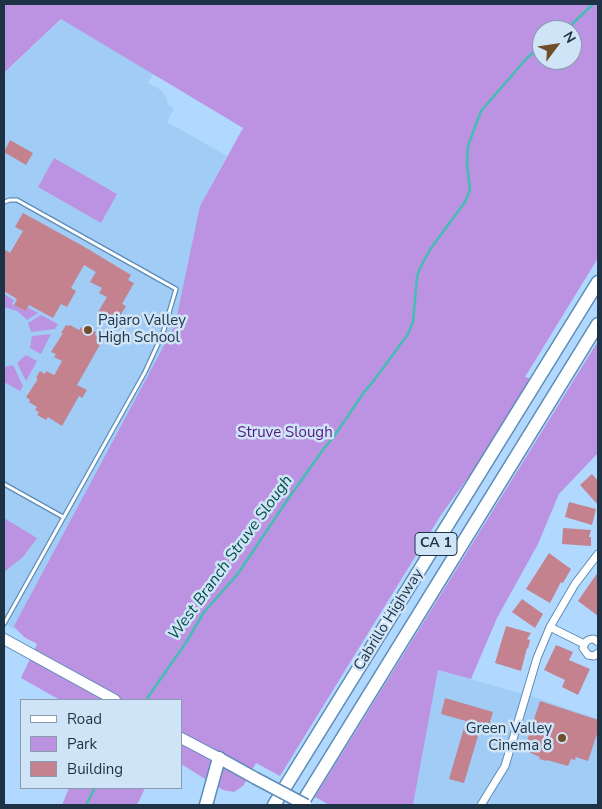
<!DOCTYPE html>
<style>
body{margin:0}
#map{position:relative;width:602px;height:809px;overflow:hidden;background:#b1d9ff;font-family:"Nunito Sans",sans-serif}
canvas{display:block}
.frame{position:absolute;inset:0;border:5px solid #1d3244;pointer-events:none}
.legend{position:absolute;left:20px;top:699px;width:162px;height:90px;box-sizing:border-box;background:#d0e4f7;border:1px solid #889daf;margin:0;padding:6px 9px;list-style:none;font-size:15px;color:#1d3244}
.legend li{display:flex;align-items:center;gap:10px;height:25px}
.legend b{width:25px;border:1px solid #889daf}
.north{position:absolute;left:532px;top:20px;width:50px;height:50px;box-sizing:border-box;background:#d0e4f7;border:1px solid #889daf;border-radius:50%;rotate:59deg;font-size:14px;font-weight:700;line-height:20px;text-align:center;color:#1d3244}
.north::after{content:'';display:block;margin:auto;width:18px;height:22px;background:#714e27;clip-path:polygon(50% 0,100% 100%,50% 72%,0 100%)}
</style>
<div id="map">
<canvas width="602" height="809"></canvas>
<div class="frame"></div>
<ul class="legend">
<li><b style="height:6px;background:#fff"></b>Road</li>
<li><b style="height:14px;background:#bc93e3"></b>Park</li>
<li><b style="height:14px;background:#c4818e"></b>Building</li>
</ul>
<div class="north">N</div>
</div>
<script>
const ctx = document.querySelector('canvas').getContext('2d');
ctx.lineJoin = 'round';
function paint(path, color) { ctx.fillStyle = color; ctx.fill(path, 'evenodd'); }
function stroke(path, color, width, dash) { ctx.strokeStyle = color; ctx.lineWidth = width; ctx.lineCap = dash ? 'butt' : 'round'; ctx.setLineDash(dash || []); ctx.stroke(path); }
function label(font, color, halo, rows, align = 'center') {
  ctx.font = font + ' "Nunito Sans",sans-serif'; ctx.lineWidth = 5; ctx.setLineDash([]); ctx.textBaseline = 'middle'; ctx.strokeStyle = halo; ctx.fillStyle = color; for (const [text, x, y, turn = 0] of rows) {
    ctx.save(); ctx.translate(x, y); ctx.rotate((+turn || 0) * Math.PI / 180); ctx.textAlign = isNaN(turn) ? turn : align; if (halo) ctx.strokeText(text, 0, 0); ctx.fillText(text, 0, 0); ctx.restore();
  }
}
const built = new Path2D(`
 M 62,19 L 154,72 L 148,83 L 161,90 L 166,97 L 168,105 L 174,108 L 167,122 L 227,156 L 207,193 L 175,323 L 116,470 L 39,645 L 4,623 L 4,74 Z
 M 438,670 L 537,698 L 598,719 L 598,805 L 413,805 Z`);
const green = new Path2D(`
 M 4,4 L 598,4 L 598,258 L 525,377 L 536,380 L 509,421 L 441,515 L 280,776 L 256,763 L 243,786 L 234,792 L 223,790 L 181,764 L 181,700 L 60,700 L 21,678 L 37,644 L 24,637 L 14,626 L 175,325 L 200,206 L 243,128 L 61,19 L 4,73 ZM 542,30 L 572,30 L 572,60 L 542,60 Z
 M 54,158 L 117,194 L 101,223 L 38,187 Z
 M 4,294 L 14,300 L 12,304 L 24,311 L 27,307 L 38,313 L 27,320 L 17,311 L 4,307 Z
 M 41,315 L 58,324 L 55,329 L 31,332 L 28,323 Z
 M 51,334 L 41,354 L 30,348 L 32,336 Z
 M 598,341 L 598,453 L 559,494 L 538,544 L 497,618 L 471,679 L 438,670 L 413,805 L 329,805 L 315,797 Z
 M 26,355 L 37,361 L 26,381 L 17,363 Z
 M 13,365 L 23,386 L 20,391 L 4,382 L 4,367 Z
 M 4,518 L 37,538 L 23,557 L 4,572 Z
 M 69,788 L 145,788 L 137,805 L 62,805 Z`);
const stream = new Path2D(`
 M 566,30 L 593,4
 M 146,700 L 187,641 L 204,612 L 237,575 L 288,499 L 325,447 L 333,438 L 364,392 L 372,383 L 408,334 L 413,322 L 417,277 L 420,268 L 431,248 L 465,202 L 470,190 L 467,164 L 468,146 L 481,111 L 526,59 L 542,45
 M 86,805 L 95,788`);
const building = new Path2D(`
 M 10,140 L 33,153 L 26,165 L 4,152 Z
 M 23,213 L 83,246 L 131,275 L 128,280 L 134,283 L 122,304 L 126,306 L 115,324 L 97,314 L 107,297 L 99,293 L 102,288 L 90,282 L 96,272 L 84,265 L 71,288 L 76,291 L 67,307 L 61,304 L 53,318 L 29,305 L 25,311 L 14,305 L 17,299 L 4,291 L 4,249 L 10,253 L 23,231 L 15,227 Z
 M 66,325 L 69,326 L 70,325 L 79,330 L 81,327 L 85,330 L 87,327 L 96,332 L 95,335 L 98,337 L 96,340 L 101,343 L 77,385 L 87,390 L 82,398 L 79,396 L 62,426 L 48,417 L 46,420 L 37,415 L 39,412 L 35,410 L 37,407 L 29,402 L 30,400 L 26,397 L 38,379 L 36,378 L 40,371 L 45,374 L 46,371 L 54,375 L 55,374 L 62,361 L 54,357 L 56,354 L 51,352 L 63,333 L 61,333 Z
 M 592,474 L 598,481 L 598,505 L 580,485 Z
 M 569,502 L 596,509 L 592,525 L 565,517 Z
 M 563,528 L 591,530 L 589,537 L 591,537 L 591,546 L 562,544 Z
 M 549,553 L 571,569 L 563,583 L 561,582 L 550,603 L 526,589 Z
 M 598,572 L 598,616 L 578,601 Z
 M 522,599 L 543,614 L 535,628 L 512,612 Z
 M 506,626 L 531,633 L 527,639 L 530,640 L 528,649 L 527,648 L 521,671 L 495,663 Z
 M 556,645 L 573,652 L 569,660 L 590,669 L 578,695 L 562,687 L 565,680 L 544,670 Z
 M 445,698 L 493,712 L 488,728 L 481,726 L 464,783 L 449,779 L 466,721 L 441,714 Z
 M 540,701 L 598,720 L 598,731 L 588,761 L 576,757 L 575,760 L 571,759 L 568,766 L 547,760 L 547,761 L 539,759 L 540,757 L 528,752 L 530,746 L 526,744 Z`);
const lane = new Path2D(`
 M 4,202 L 10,200 L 17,200 L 176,289 L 163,333 L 145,372 L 4,624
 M 4,484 L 63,517`);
const street = new Path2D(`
 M 550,627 L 584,644
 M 598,642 C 594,638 589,638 585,643 L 583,648 L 588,655 L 594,656 L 598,653
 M 481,805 L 505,766 L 537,658 L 550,627 L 575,584 L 598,554`);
const secondary = new Path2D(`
 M 4,639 L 115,700
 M 181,738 L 219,758`);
const primary = new Path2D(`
 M 219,758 L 255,778`);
const highway = new Path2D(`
 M 206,805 L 219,758
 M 274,805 L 598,282
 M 301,805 L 598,324`);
const primaryBridge = new Path2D(`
 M 255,778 L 306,805`);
const markers = [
 [88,330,5,"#714e27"],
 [562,738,5,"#714e27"]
];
const shields = [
 [436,544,42]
];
const shieldNames = [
 ["CA 1",436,544]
];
const poiNames = [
 ["Pajaro Valley",98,321],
 ["High School",98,338],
 ["Green Valley",552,729,"right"],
 ["Cinema 8",552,746,"right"]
];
const parkNames = [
 ["Struve Slough",285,433]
];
const streetNames = [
 ["Cabrillo Highway",389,620,-58]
];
const waterNames = [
 ["West Branch Struve Slough",231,558,-54]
];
paint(built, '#a0ccf5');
paint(green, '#bc93e3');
stroke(stream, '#44bdb3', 2.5);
paint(building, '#c4818e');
stroke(lane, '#5c8cb7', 5.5);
stroke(street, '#5c8cb7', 9);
stroke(secondary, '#5c8cb7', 12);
stroke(primary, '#5c8cb7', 14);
stroke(highway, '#5c8cb7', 15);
stroke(lane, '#fff', 3);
stroke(street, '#fff', 7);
stroke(secondary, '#fff', 10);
stroke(primary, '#fff', 11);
stroke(highway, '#fff', 12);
stroke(primaryBridge, '#5c8cb7', 14, []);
stroke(primaryBridge, '#fff', 11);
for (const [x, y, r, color] of markers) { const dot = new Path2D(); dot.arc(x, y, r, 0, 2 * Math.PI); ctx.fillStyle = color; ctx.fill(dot); stroke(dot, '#d0e4f7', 2); }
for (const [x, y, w] of shields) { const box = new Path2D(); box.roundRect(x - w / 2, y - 11.5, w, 23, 4); ctx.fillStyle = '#d0e4f7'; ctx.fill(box); stroke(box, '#1d3244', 1); }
label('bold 14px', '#1d3244', null, shieldNames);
label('15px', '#1d3244', '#d0e4f7', poiNames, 'left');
label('15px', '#561780', '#d0e4f7', parkNames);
label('15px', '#1d3244', '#d0e4f7', streetNames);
label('italic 16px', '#044f4a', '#d0e4f7', waterNames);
</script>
